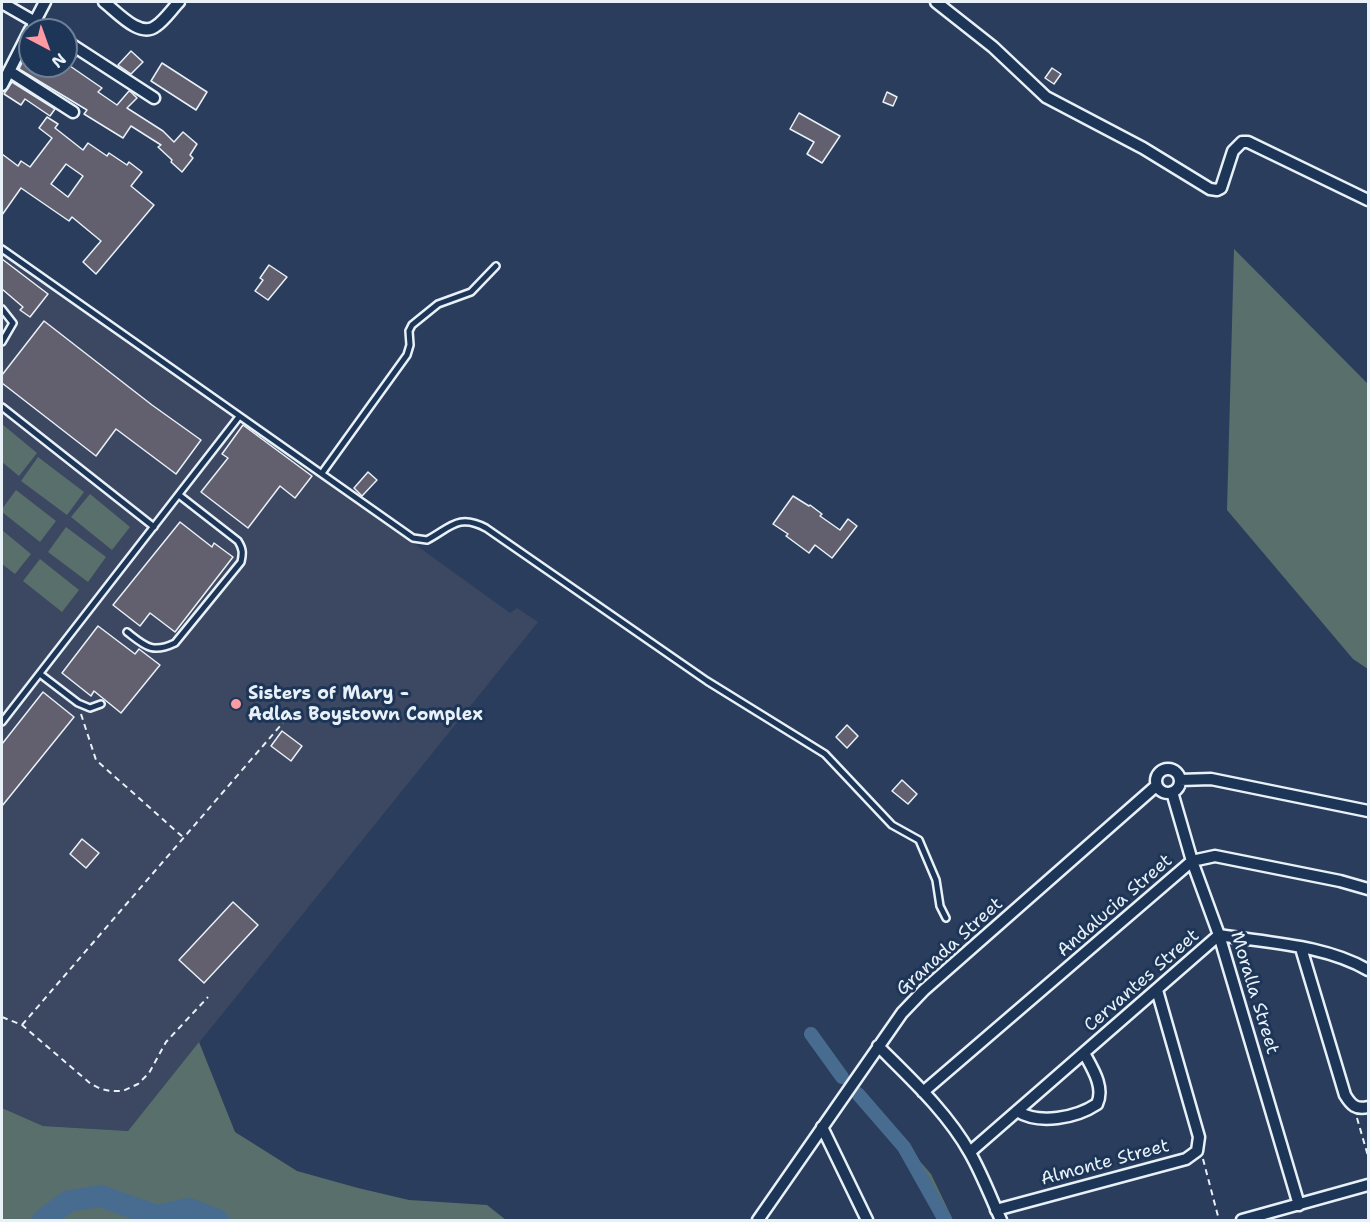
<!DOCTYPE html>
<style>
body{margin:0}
#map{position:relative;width:1370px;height:1222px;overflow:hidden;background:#2b3d5c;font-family:"Shantell Sans",sans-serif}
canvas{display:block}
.frame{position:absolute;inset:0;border:3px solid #e8f1f8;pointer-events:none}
.north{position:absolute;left:18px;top:18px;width:60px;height:60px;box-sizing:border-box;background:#1d3557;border:2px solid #6e8097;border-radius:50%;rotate:139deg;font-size:16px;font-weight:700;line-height:24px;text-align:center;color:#e8f1f8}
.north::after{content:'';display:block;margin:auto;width:21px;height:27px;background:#ff9aa2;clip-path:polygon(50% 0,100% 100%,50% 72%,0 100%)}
</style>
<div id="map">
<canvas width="1370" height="1222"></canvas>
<div class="frame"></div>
<div class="north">N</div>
</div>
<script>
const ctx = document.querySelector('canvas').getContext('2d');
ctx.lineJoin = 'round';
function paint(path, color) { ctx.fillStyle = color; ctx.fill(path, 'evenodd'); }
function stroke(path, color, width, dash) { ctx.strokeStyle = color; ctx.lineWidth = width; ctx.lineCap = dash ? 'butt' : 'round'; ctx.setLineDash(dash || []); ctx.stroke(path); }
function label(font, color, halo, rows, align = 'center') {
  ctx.font = font + ' "Shantell Sans",sans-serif'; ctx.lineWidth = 6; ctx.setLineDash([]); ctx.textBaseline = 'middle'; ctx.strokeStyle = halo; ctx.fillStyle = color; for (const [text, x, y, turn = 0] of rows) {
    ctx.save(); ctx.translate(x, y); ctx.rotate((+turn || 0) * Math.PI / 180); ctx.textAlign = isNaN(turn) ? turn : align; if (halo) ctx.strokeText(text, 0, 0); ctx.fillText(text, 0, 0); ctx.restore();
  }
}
const built = new Path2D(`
 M 2,252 L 323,478 L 510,613 L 517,608 L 538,622 L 128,1131 L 43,1126 L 2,1108 Z`);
const green = new Path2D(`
 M 1234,249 L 1368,384 L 1368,669 L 1353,659 L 1227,510 Z
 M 2,424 L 37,453 L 19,476 L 2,462 Z
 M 38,457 L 84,492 L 67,515 L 21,481 Z
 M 16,490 L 56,521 L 40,542 L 2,512 L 2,509 Z
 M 90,494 L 130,527 L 112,550 L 71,517 Z
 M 66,527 L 106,557 L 88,582 L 48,552 Z
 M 2,530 L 31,554 L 15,574 L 2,564 Z
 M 40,559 L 79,590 L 62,612 L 23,581 Z
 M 199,1042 L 235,1132 L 297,1171 L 358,1188 L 409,1200 L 487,1205 L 506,1220 L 2,1220 L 2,1108 L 43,1126 L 128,1131 Z
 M 859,1091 L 931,1174 L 953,1220 L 938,1220 L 901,1149 L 856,1097 Z`);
const canal = new Path2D(`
 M 811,1034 L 842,1077
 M 858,1094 L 904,1147 L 945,1220`);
const river = new Path2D(`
 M 43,1220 L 69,1201 L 100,1196 L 157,1216 L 189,1209 L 218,1220`);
const building = new Path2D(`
 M 30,47 L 30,66 L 66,66 L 66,50 L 76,57 L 70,66 L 102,88 L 98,92 L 117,105 L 129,91 L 131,92 L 137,98 L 127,108 L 163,131 L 174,142 L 183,132 L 197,144 L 190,155 L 193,158 L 182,172 L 171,162 L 172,160 L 158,147 L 161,145 L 131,126 L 123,138 L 84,114 L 87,110 L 19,69 Z
 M 131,51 L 143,62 L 131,74 L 118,65 Z
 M 162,63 L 207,92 L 196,110 L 151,81 Z
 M 1052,68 L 1061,74 L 1054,84 L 1045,78 Z
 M 12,82 L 55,109 L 50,116 L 25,99 L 21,105 L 4,94 Z
 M 887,92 L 897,97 L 893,106 L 883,102 Z
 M 799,113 L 840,136 L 822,163 L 807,154 L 814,142 L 790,129 Z
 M 47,117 L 58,124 L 55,128 L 83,150 L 88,143 L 107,156 L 109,153 L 127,165 L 129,162 L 142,172 L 131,186 L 154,205 L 96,274 L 83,262 L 101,241 L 72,217 L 69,221 L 21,188 L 2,215 L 2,154 L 18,166 L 21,161 L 30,167 L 52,138 L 39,128 ZM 66,164 L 83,176 L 68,197 L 51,184 Z
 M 2,259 L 48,294 L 30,317 L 20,310 L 23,307 L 2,289 Z
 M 269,265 L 287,277 L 268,300 L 255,291 L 263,280 L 260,278 Z
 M 44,321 L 152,405 L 201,440 L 176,474 L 116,429 L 96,456 L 2,383 L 2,375 Z
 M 243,425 L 312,476 L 295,498 L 280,486 L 248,528 L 201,492 L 228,458 L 222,454 Z
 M 368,472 L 377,480 L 362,496 L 354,488 Z
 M 793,496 L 809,506 L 810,505 L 822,514 L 820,516 L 840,530 L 848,519 L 857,526 L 832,558 L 815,545 L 809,553 L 786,536 L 788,534 L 773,524 Z
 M 180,522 L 212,547 L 214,543 L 233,557 L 175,632 L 150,613 L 140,626 L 113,605 Z
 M 98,626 L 135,654 L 139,649 L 160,665 L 121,713 L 94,691 L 91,696 L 62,673 Z
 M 43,692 L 74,717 L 2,806 L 2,744 Z
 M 847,725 L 858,736 L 847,748 L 836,737 Z
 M 282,731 L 302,746 L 291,761 L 271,746 Z
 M 902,780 L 917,794 L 908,804 L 892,791 Z
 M 82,839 L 99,853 L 86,868 L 70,854 Z
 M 233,902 L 258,925 L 204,983 L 179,960 Z`);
const path = new Path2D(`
 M 81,714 L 96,760 L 184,838
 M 2,1017 L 22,1025 L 91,1084 L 101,1089 L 110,1091 L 123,1091 L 138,1084 L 149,1073 L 166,1042 L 208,997
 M 22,1025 L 287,718
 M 1357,1118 L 1368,1156
 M 1203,1159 L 1219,1220`);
const lane = new Path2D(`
 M 2,249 L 413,538 L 427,540 C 450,528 458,513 486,528 L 707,681 L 825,754 L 892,825 L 919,840 L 936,880 L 940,906 L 946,918
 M 2,309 L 13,323 L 2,342
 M 2,407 L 154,527
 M 322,473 L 407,355 L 410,345 L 409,331 L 412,325 L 438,304 L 471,292 L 496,266
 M 127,632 C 145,646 152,654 175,643 L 241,562 C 243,553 243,549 238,541 L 179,495
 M 40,674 L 78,703 L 90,708 L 101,704
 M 2,722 L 238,418`);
const street = new Path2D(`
 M 104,2 C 116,11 140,39 156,26 C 165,20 172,9 179,2
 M 936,2 L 993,47 L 1046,97 L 1143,148 L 1210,189 L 1217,190 L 1221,188 L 1233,151 L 1242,142 L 1248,142 L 1368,200
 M 2,3 L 49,30
 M 33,25 L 45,2
 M 66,41 L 154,98
 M 9,71 L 73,112
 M 2,85 L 30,30
 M1156 781a12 12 0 1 1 24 0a12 12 0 1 1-24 0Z
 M 1180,780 L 1211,779 L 1368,811
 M 1172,792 L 1192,861 L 1219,935 L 1299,1205
 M 1301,948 L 1345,1095 C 1351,1105 1356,1110 1368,1107
 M 878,1046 C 911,1079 947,1112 970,1153 C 982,1174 991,1198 1001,1220
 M 923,1092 L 1192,861 L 1215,856 L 1340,881 L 1368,889
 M 1017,1111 C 1039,1125 1076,1118 1097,1104 C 1105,1087 1092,1068 1084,1053
 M 822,1127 L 867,1220
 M 970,1152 L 1219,935 C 1269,943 1325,945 1368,970
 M 996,1210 L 1186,1159 L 1197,1151 L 1199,1137 L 1157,990
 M 758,1220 L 902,1013 L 924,990 L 1156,786
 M 1242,1220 L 1368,1185`);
const markers = [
 [236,704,6,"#ff9aa2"]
];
const poiNames = [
 ["Sisters of Mary -",248,694],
 ["Adlas Boystown Complex",248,715]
];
const streetNames = [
 ["Andalucia Street",1115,906,-41],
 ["Granada Street",950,947,-42],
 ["Cervantes Street",1142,981,-41],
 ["Moralla Street",1254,993,73],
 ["Almonte Street",1105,1163,-15]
];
paint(built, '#3c4761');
paint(green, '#596f6b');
stroke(canal, '#486c90', 14);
stroke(river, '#486c90', 22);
paint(building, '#625f6e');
stroke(building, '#e8f1f8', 1.5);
stroke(lane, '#e8f1f8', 10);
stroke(street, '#e8f1f8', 15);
stroke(path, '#e8f1f8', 2, [6, 4.5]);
stroke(lane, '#1d3557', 5);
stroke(street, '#1d3557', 10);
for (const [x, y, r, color] of markers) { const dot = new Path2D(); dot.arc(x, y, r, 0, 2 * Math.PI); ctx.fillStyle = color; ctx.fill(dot); stroke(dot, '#1d3557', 2); }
label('bold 18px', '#e8f1f8', '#1d3557', poiNames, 'left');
label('18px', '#e8f1f8', '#1d3557', streetNames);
</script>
